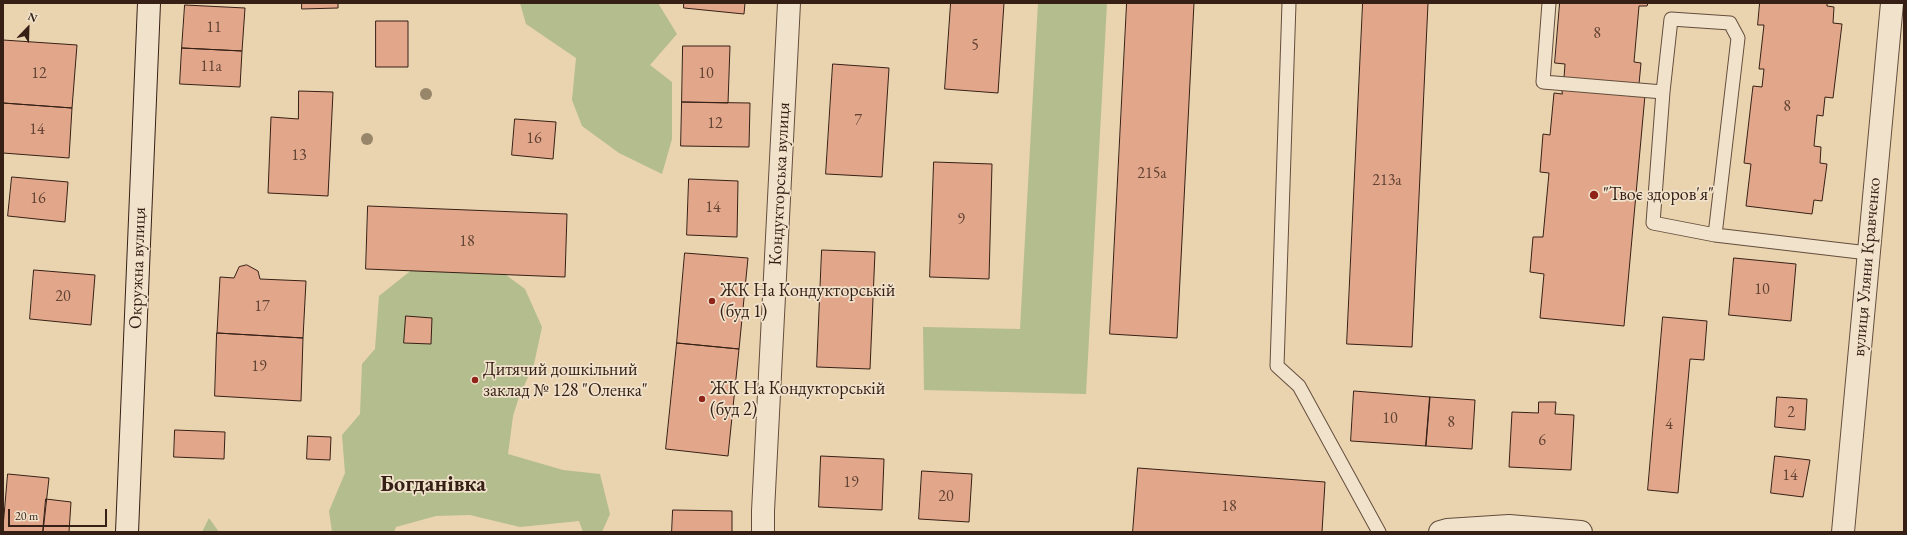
<!DOCTYPE html>
<meta charset="utf-8">
<style>
body{margin:0}
#map{position:relative;width:1907px;height:535px;overflow:hidden;background:#ead3af;font-family:"EB Garamond",serif}
canvas{display:block}
.frame{position:absolute;inset:0;border:4px solid #362016;pointer-events:none}
.north{position:absolute;left:8px;top:8px;width:40px;height:40px;-webkit-text-stroke:3px #f1e2cb;paint-order:stroke;rotate:23deg;font-size:11px;font-weight:700;line-height:16px;text-align:center;color:#362016}
.north::after{content:'';display:block;margin:auto;width:14px;height:18px;background:#362016;clip-path:polygon(50% 0,100% 100%,50% 72%,0 100%)}
.scale{position:absolute;left:8px;top:509px;width:99px;height:18px;box-sizing:border-box;border:2px solid #362016;border-top:0;padding-left:5px;font-size:12px;line-height:14px;white-space:nowrap;color:#362016;-webkit-text-stroke:3px #f1e2cb;paint-order:stroke}
</style>
<div id="map">
<canvas width="1907" height="535"></canvas>
<div class="frame"></div>
<div class="north">N</div>
<div class="scale">20 m</div>
</div>
<script>
const ctx = document.querySelector('canvas').getContext('2d');
ctx.lineJoin = 'round';
function paint(path, color) { ctx.fillStyle = color; ctx.fill(path, 'evenodd'); }
function stroke(path, color, width, dash) { ctx.strokeStyle = color; ctx.lineWidth = width; ctx.lineCap = dash ? 'butt' : 'round'; ctx.setLineDash(dash || []); ctx.stroke(path); }
function label(font, color, halo, rows, align = 'center') {
  ctx.font = font + ' "EB Garamond",serif'; ctx.lineWidth = 3.5; ctx.setLineDash([]); ctx.textBaseline = 'middle'; ctx.strokeStyle = halo; ctx.fillStyle = color; for (const [text, x, y, turn = 0] of rows) {
    ctx.save(); ctx.translate(x, y); ctx.rotate((+turn || 0) * Math.PI / 180); ctx.textAlign = isNaN(turn) ? turn : align; if (halo) ctx.strokeText(text, 0, 0); ctx.fillText(text, 0, 0); ctx.restore();
  }
}
const green = new Path2D(`
 M 520,3 L 658,3 L 677,34 L 650,65 L 672,82 L 672,139 L 662,174 L 619,153 L 582,126 L 572,100 L 576,58 L 526,24 Z
 M 1038,3 L 1107,3 L 1086,394 L 924,390 L 923,327 L 1020,329 Z
 M 423,261 L 498,269 L 525,289 L 542,327 L 534,364 L 519,397 L 513,416 L 508,454 L 563,470 L 600,474 L 610,514 L 602,532 L 583,532 L 579,521 L 520,527 L 470,515 L 436,516 L 396,527 L 394,532 L 332,532 L 329,511 L 345,473 L 342,435 L 360,414 L 362,364 L 375,349 L 379,296 Z
 M 209,518 L 219,532 L 202,532 Z`);
const building = new Path2D(`
 M 302,3 L 338,3 L 338,8 L 302,9 Z
 M 684,3 L 745,3 L 744,14 L 684,8 Z
 M 951,3 L 1004,3 L 998,93 L 945,89 Z
 M 1127,3 L 1194,3 L 1177,338 L 1110,334 Z
 M 1363,3 L 1428,3 L 1412,347 L 1347,344 Z
 M 1560,3 L 1648,3 L 1647,6 L 1639,6 L 1634,62 L 1641,63 L 1639,84 L 1564,78 L 1565,64 L 1555,63 Z
 M 1760,3 L 1827,3 L 1827,6 L 1834,7 L 1833,23 L 1842,24 L 1833,98 L 1825,97 L 1823,116 L 1817,115 L 1814,146 L 1821,147 L 1820,163 L 1827,164 L 1822,201 L 1814,200 L 1812,214 L 1746,206 L 1751,164 L 1744,163 L 1753,86 L 1762,87 L 1764,69 L 1759,69 L 1764,25 L 1758,25 Z
 M 185,5 L 245,8 L 242,51 L 182,48 Z
 M 376,21 L 408,21 L 408,67 L 376,67 Z
 M 3,40 L 77,45 L 72,108 L 3,103 Z
 M 683,46 L 730,46 L 728,103 L 682,102 Z
 M 182,48 L 242,51 L 240,87 L 180,84 Z
 M 833,64 L 889,68 L 882,177 L 826,174 Z
 M 1562,88 L 1645,95 L 1624,326 L 1540,318 L 1544,274 L 1530,272 L 1533,237 L 1543,237 L 1549,173 L 1540,172 L 1543,134 L 1550,135 L 1554,93 L 1562,94 Z
 M 299,91 L 333,92 L 328,196 L 268,193 L 271,117 L 298,119 Z
 M 682,102 L 750,103 L 749,147 L 681,146 Z
 M 3,103 L 72,108 L 69,158 L 3,153 Z
 M 515,119 L 556,122 L 553,159 L 512,155 Z
 M 934,162 L 992,164 L 989,279 L 930,277 Z
 M 12,177 L 68,182 L 65,222 L 8,216 Z
 M 689,179 L 738,181 L 737,237 L 687,235 Z
 M 368,206 L 567,214 L 565,277 L 366,269 Z
 M 822,250 L 875,252 L 870,369 L 817,367 Z
 M 685,253 L 748,258 L 739,349 L 677,343 Z
 M 1734,258 L 1796,264 L 1791,321 L 1729,315 Z
 M 247,265 L 258,271 L 260,279 L 306,281 L 303,338 L 217,333 L 220,277 L 234,278 L 239,267 Z
 M 34,270 L 95,275 L 91,325 L 30,319 Z
 M 406,316 L 432,318 L 431,344 L 404,343 Z
 M 1663,317 L 1707,321 L 1704,360 L 1690,359 L 1678,493 L 1648,490 Z
 M 217,333 L 303,338 L 301,401 L 215,396 Z
 M 677,343 L 739,349 L 728,456 L 666,449 Z
 M 1354,391 L 1430,397 L 1426,446 L 1351,441 Z
 M 1430,397 L 1475,400 L 1472,449 L 1426,446 Z
 M 1777,397 L 1807,399 L 1805,430 L 1775,427 Z
 M 1539,402 L 1556,402 L 1555,414 L 1574,415 L 1571,470 L 1509,467 L 1512,412 L 1538,413 Z
 M 175,430 L 225,432 L 224,459 L 174,457 Z
 M 308,436 L 331,437 L 330,460 L 307,459 Z
 M 821,456 L 884,459 L 882,510 L 819,507 Z
 M 1775,456 L 1810,460 L 1803,497 L 1771,493 Z
 M 1138,468 L 1325,482 L 1322,532 L 1133,532 Z
 M 922,471 L 972,474 L 969,522 L 919,519 Z
 M 8,474 L 49,478 L 43,532 L 3,532 Z
 M 46,499 L 71,502 L 69,532 L 43,532 Z
 M 673,510 L 732,511 L 732,532 L 672,532 Z`);
const service = new Path2D(`
 M 1289,3 L 1277,366 L 1299,386 L 1379,532
 M 1549,3 L 1543,82 L 1663,92 L 1671,19 L 1730,23 L 1738,38 L 1715,235 L 1868,253
 M 1663,92 L 1653,223 L 1715,235`);
const minor = new Path2D(`
 M 763,532 L 763,511 L 789,3
 M 1440,532 L 1447,530 L 1509,526 L 1581,532
 M 1843,532 L 1892,3`);
const secondary = new Path2D(`
 M 127,532 L 149,3`);
const trees = [
 [426,94],
 [367,139]
];
const markers = [
 [1594,195,5,"#8f2418"],
 [712,301,4,"#8f2418"],
 [475,380,4,"#8f2418"],
 [702,399,4,"#8f2418"]
];
const numberNames = [
 ["11",214,28],
 ["8",1597,34],
 ["5",975,46],
 ["11а",211,67],
 ["12",39,74],
 ["10",706,74],
 ["8",1787,107],
 ["7",858,121],
 ["12",715,124],
 ["14",37,130],
 ["16",534,139],
 ["13",299,156],
 ["215а",1152,174],
 ["213а",1387,181],
 ["16",38,199],
 ["14",713,208],
 ["9",961,220],
 ["18",467,242],
 ["10",1762,290],
 ["20",63,297],
 ["17",262,307],
 ["19",259,367],
 ["2",1791,413],
 ["10",1390,419],
 ["8",1451,423],
 ["4",1669,425],
 ["6",1542,441],
 ["14",1790,476],
 ["19",851,483],
 ["20",946,497],
 ["18",1229,507]
];
const streetNames = [
 ["Кондукторська вулиця",780,184,-87],
 ["вулиця Уляни Кравченко",1867,267,-85],
 ["Окружна вулиця",138,268,-88]
];
const poiNames = [
 ["\"Твоє здоров'я\"",1603,195],
 ["ЖК На Кондукторській",720,291],
 ["(буд 1)",720,312],
 ["Дитячий дошкільний",483,370],
 ["заклад № 128 \"Оленка\"",483,391],
 ["ЖК На Кондукторській",710,389],
 ["(буд 2)",710,410]
];
const districtNames = [
 ["Богданівка",433,485]
];
paint(green, '#b3bd8d');
paint(building, '#e2a78a');
stroke(building, '#362016', 1);
stroke(service, '#634d3c', 15);
stroke(minor, '#634d3c', 24);
stroke(secondary, '#362016', 24);
stroke(service, '#f1e2cb', 13);
stroke(minor, '#f1e2cb', 22);
stroke(secondary, '#f1e2cb', 22);
ctx.fillStyle = '#98866b';
for (const [x, y] of trees) { ctx.beginPath(); ctx.arc(x, y, 6, 0, 2 * Math.PI); ctx.fill(); }
for (const [x, y, r, color] of markers) { const dot = new Path2D(); dot.arc(x, y, r, 0, 2 * Math.PI); ctx.fillStyle = color; ctx.fill(dot); stroke(dot, '#f1e2cb', 1.5); }
label('16px', '#614233', null, numberNames);
label('18px', '#362016', '#f1e2cb', streetNames);
label('18px', '#362016', '#f1e2cb', poiNames, 'left');
label('bold 22px', '#362016', '#f1e2cb', districtNames);
</script>
